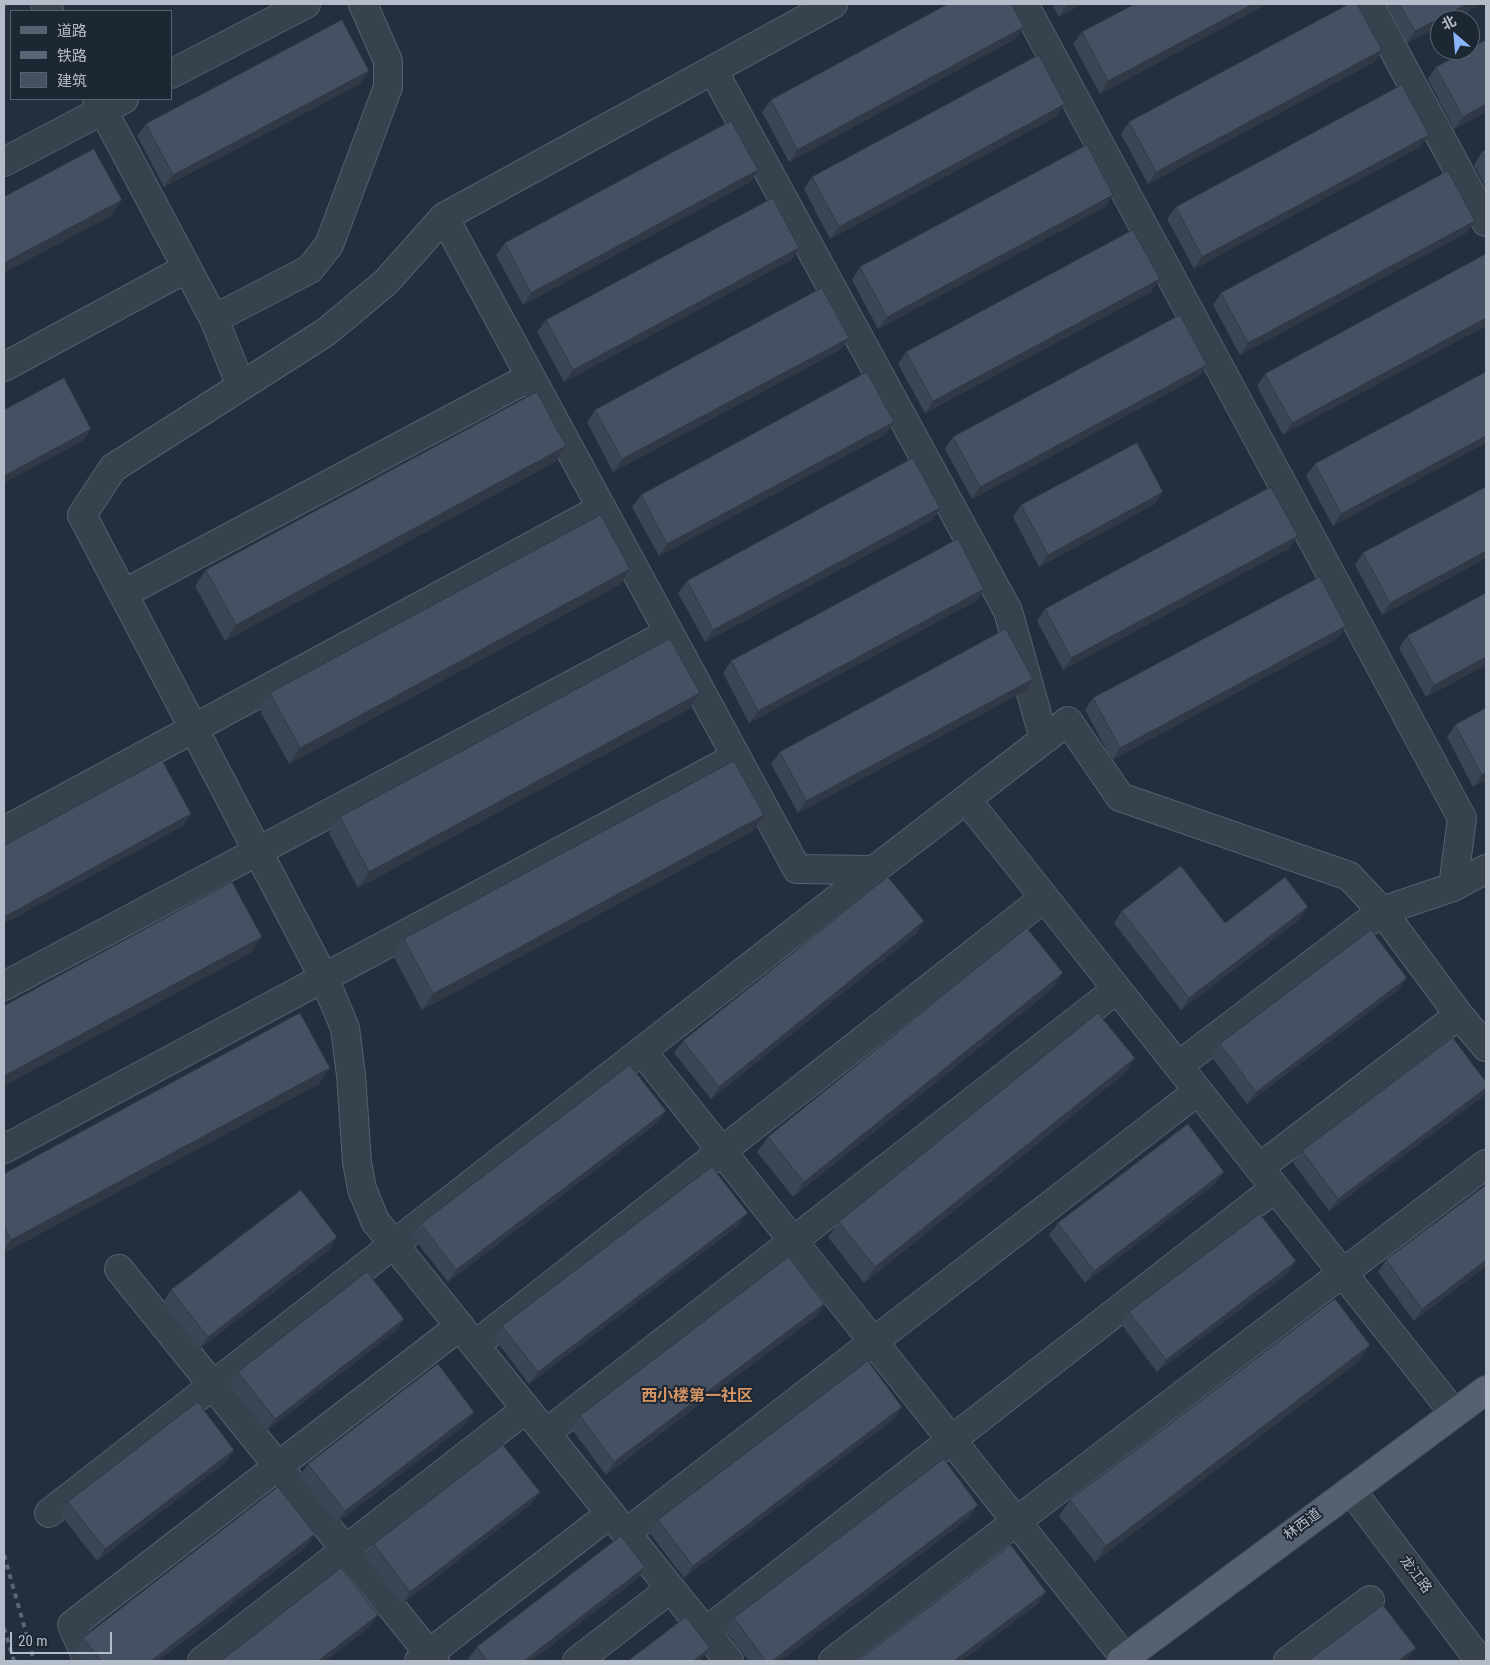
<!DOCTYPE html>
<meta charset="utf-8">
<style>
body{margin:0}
#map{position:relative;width:1490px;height:1665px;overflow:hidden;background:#242f3e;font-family:"Roboto Condensed","Noto Sans SC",sans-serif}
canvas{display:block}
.frame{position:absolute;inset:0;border:5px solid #b4bcc9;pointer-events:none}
.legend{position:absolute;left:10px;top:10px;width:162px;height:90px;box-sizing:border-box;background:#1d2633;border:1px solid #59626f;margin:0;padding:6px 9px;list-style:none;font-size:15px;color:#b4bcc9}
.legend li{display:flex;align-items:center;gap:10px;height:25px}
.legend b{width:25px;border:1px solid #59626f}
.north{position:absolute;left:1430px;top:10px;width:50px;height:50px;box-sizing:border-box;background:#1d2633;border:1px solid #59626f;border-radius:50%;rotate:333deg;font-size:14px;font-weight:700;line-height:20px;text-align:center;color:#b4bcc9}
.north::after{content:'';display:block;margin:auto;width:18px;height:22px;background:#8ab4f8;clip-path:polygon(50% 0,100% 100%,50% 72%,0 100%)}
.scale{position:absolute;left:10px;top:1632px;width:102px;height:22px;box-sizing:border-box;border:2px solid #b4bcc9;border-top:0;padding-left:6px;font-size:15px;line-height:18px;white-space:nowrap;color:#b4bcc9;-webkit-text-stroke:4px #1d2633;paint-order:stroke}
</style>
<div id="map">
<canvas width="1490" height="1665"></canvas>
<div class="frame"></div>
<ul class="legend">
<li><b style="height:6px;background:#56606e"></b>道路</li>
<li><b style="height:6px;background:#5a6575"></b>铁路</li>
<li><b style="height:14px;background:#455162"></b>建筑</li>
</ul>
<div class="north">北</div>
<div class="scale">20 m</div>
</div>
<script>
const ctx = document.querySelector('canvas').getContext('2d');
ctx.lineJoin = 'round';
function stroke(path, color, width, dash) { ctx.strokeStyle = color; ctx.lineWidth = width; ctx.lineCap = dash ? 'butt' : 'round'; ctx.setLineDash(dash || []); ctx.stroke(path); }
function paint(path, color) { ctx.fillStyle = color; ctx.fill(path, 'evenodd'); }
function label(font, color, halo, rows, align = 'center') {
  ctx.font = font + ' "Roboto Condensed","Noto Sans SC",sans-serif'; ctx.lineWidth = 4; ctx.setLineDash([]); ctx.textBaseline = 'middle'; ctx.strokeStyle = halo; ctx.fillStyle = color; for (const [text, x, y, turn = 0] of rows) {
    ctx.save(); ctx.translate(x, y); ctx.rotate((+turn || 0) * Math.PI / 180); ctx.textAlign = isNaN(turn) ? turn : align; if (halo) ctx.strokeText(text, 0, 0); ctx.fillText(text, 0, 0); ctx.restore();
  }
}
const minor = new Path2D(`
 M 45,4 L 49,11
 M 1024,4 L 1462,818 L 1453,887
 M 1369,4 L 1486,222
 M 713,70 L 1008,611 L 1044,739
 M 171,74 L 306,4
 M 97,99 L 214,319 L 241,386
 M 4,162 L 124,99
 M 444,217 L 797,869 L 874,870
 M 214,319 L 310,269 L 329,245 L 388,87 L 388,61 L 363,4
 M 4,367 L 187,268
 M 123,594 L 530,377
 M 966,799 L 1454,1413
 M 4,831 L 602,508
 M 4,986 L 669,633
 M 642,1051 L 1125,1658
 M 1178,1066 L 1382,911 L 1453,887 L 1486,869
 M 4,1149 L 736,757
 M 1259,1168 L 1459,1015
 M 119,1269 L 435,1661
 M 475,1345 L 1044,898
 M 546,1433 L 1117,989
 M 1351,1490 L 1480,1661
 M 49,1513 L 874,870 L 1068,721 L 1120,797 L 1349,876 L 1382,911 L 1459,1015 L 1486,1047
 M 626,1533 L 1198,1091
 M 705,1632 L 1275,1188
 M 88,1661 L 72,1625 L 460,1326
 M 202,1661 L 526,1409
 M 419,1661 L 610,1514
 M 577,1661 L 670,1589
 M 729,1661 L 375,1221 L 362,1189 L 357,1162 L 351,1075 L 345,1028 L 324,978 L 82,515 L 113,468 L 326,332 L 386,282 L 444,217 L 833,4
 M 833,1661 L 1486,1164
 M 1288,1661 L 1370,1600`);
const major = new Path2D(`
 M 1121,1661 L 1486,1390`);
const rail = new Path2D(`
 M 4,1555 L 34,1661
 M 4,1628 L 14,1661`);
const wall = new Path2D(`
 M 1052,4 L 1082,4 L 1059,17 Z
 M 1267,4 L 1100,94 L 1073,44 L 1082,32 Z
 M 1386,4 L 1481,4 L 1440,20 L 1440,26 L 1407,43 Z
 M 1015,39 L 789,162 L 762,112 L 771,100 Z
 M 1382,50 L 1374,62 L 1148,184 L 1121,134 L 1129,122 Z
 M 1436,67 L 1486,112 L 1454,129 L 1428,79 Z
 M 360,84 L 164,187 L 137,136 L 146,124 Z
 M 1057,116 L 830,239 L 804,189 L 812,177 Z
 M 1420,147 L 1194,269 L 1167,219 L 1176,207 Z
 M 1486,150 L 1486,188 L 1474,165 L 1482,152 Z
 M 758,170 L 750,182 L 523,305 L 496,255 L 505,243 Z
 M 1113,195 L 1105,207 L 878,329 L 852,280 L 860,267 Z
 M 1466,233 L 1240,355 L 1213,305 L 1221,293 Z
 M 799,248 L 791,260 L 564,382 L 537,332 L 546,320 Z
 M 1486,254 L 1283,435 L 1257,386 L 1265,374 Z
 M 1151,292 L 925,413 L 898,364 L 906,352 Z
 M 849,338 L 840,350 L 613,472 L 587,422 L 595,410 Z
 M 1207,365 L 1198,377 L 972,499 L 945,449 L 953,437 Z
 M 1486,372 L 1333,526 L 1306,476 L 1315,464 Z
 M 894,422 L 886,434 L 659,556 L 632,507 L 641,495 Z
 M 566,446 L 555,462 L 225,641 L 195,586 L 206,570 Z
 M 1486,487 L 1486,558 L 1382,615 L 1355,565 L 1363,553 Z
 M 1155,504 L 1039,567 L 1013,517 L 1021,505 Z
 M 940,508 L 932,520 L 705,642 L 678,593 L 687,581 Z
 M 1290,548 L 1063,670 L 1037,621 L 1045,609 Z
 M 630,569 L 619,585 L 289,764 L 259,709 L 270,693 Z
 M 984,589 L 976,601 L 749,723 L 723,673 L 731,661 Z
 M 1346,626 L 1338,638 L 1112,760 L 1085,710 L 1093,698 Z
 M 1407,636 L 1486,665 L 1426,697 L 1399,648 Z
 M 1025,691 L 798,813 L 771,764 L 780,752 Z
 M 700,693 L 689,709 L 358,888 L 329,833 L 340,817 Z
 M 1455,725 L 1486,780 L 1473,787 L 1447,737 Z
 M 764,815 L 753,831 L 422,1010 L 393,955 L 404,939 Z
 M 1122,911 L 1225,923 L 1300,919 L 1181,1010 L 1114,923 Z
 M 924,921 L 916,934 L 711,1099 L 674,1053 L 683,1041 Z
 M 1052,989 L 793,1197 L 757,1152 L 768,1137 Z
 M 1398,990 L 1247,1104 L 1211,1056 L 1220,1044 Z
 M 1135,1058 L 1124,1074 L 864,1283 L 828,1237 L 839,1222 Z
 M 1486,1082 L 1486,1090 L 1481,1098 L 1329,1211 L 1293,1163 L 1302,1151 Z
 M 319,1084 L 4,1253 L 4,1174 Z
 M 657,1123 L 448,1282 L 412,1236 L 421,1224 Z
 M 1215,1184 L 1085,1283 L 1049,1235 L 1058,1223 Z
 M 739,1225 L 529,1384 L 494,1338 L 502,1326 Z
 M 337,1237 L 329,1250 L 199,1349 L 163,1302 L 171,1290 Z
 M 1386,1260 L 1486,1266 L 1414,1321 L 1378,1272 Z
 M 1296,1261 L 1287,1274 L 1157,1372 L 1121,1324 L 1129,1312 Z
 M 824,1304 L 816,1316 L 606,1475 L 571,1428 L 580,1416 Z
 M 396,1331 L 266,1431 L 230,1384 L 238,1372 Z
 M 1370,1345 L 1359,1361 L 1095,1562 L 1059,1516 L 1070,1500 Z
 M 894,1419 L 684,1578 L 649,1532 L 658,1520 Z
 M 466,1424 L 337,1523 L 300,1476 L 308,1464 Z
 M 234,1450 L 226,1462 L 97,1561 L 60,1514 L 68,1502 Z
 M 540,1492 L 531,1504 L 402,1604 L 365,1556 L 374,1544 Z
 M 970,1517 L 780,1661 L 749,1661 L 725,1630 L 734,1618 Z
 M 306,1547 L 158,1661 L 83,1661 L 75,1650 L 83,1638 Z
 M 645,1567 L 637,1579 L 531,1661 L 470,1661 L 468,1659 L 477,1647 Z`);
const shadedWall = new Path2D(`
 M 4,4 L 10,4 L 4,12 Z
 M 1067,4 L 1082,4 L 1059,17 Z
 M 1253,4 L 1267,4 L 1100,94 L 1108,81 Z
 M 1467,4 L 1481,4 L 1451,20 L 1440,20 L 1440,26 L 1407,43 L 1415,31 Z
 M 1024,27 L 1015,39 L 789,162 L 797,150 Z
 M 1382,50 L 1374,62 L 1148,184 L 1156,172 Z
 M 369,71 L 360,84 L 164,187 L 173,175 Z
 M 1065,104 L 1057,116 L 830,239 L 839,227 Z
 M 1486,104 L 1486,112 L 1454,129 L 1463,117 Z
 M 1429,135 L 1420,147 L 1194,269 L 1202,257 Z
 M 758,170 L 750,182 L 523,305 L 531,293 Z
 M 1113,195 L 1105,207 L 878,329 L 887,317 Z
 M 122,200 L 111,216 L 4,273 L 4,263 Z
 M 1475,221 L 1466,233 L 1240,355 L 1248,343 Z
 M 799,248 L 791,260 L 564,382 L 573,370 Z
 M 1160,279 L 1151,292 L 925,413 L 933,401 Z
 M 1486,318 L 1486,326 L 1283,435 L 1292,423 Z
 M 849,338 L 840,350 L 613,472 L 622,459 Z
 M 1207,365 L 1198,377 L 972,499 L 980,487 Z
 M 894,422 L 886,434 L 659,556 L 667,544 Z
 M 91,429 L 83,441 L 4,483 L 4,476 Z
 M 1486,436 L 1486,443 L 1333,526 L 1341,514 Z
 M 566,446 L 555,462 L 225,641 L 236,625 Z
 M 1163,492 L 1155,504 L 1039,567 L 1048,555 Z
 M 940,508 L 932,520 L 705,642 L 713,630 Z
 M 1298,536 L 1290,548 L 1063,670 L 1071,658 Z
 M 1486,551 L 1486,558 L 1382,615 L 1390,603 Z
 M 630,569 L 619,585 L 289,764 L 300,748 Z
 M 984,589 L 976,601 L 749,723 L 758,711 Z
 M 1346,626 L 1338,638 L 1112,760 L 1120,748 Z
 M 1486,657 L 1486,665 L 1426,697 L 1434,685 Z
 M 1033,679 L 1025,691 L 798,813 L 806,801 Z
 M 700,693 L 689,709 L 358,888 L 369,872 Z
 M 1486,772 L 1486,780 L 1473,787 L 1482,775 Z
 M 191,814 L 183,826 L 4,924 L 4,917 Z
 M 764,815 L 753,831 L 422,1010 L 433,994 Z
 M 1308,907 L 1300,919 L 1181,1010 L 1189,998 Z
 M 924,921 L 916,934 L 711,1099 L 719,1087 Z
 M 262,937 L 251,953 L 4,1086 L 4,1076 Z
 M 1063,973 L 1052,989 L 793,1197 L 804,1182 Z
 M 1407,978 L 1398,990 L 1247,1104 L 1256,1092 Z
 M 1135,1058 L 1124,1074 L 864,1283 L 875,1267 Z
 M 330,1068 L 319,1084 L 4,1253 L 4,1250 L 11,1240 Z
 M 1486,1088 L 1486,1090 L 1481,1098 L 1329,1211 L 1338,1199 Z
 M 666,1111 L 657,1123 L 448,1282 L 456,1270 Z
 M 1224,1172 L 1215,1184 L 1085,1283 L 1094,1271 Z
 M 748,1213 L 739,1225 L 529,1384 L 538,1372 Z
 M 337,1237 L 329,1250 L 199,1349 L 208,1337 Z
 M 1486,1260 L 1486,1266 L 1414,1321 L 1422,1309 Z
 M 1296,1261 L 1287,1274 L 1157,1372 L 1166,1360 Z
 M 824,1304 L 816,1316 L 606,1475 L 614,1462 Z
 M 404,1319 L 396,1331 L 266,1431 L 275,1419 Z
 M 1370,1345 L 1359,1361 L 1095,1562 L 1106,1546 Z
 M 902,1407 L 894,1419 L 684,1578 L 693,1566 Z
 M 474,1412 L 466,1424 L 337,1523 L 345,1511 Z
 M 234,1450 L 226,1462 L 97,1561 L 105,1549 Z
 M 540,1492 L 531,1504 L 402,1604 L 410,1592 Z
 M 978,1505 L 970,1517 L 780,1661 L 772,1661 Z
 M 315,1534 L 306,1547 L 158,1661 L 151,1661 Z
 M 645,1567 L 637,1579 L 531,1661 L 524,1661 Z
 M 1046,1592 L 1038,1604 L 962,1661 L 954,1661 Z
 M 378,1615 L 370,1627 L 325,1661 L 318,1661 Z
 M 710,1648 L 700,1661 L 693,1661 Z
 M 1416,1648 L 1406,1661 L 1398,1661 Z`);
const building = new Path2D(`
 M 948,4 L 1011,4 L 1024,27 L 797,150 L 771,100 Z
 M 1135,4 L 1253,4 L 1108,81 L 1082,32 Z
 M 1349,4 L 1357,4 L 1382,50 L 1156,172 L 1129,122 Z
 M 1400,4 L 1467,4 L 1415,31 Z
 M 342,20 L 369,71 L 173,175 L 146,124 Z
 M 1486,40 L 1486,104 L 1463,117 L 1436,67 L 1468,50 L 1470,50 L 1470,49 Z
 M 1039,55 L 1065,104 L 839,227 L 812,177 Z
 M 1402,85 L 1429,135 L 1202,257 L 1176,207 Z
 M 731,121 L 758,170 L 531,293 L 505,243 Z
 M 1087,145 L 1113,195 L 887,317 L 860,267 Z
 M 94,149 L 122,200 L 4,263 L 4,197 Z
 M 1486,150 L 1486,160 L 1482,152 Z
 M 1448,171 L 1475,221 L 1248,343 L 1221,293 Z
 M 773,198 L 799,248 L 573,370 L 546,320 Z
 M 1133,230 L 1160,279 L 933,401 L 906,352 Z
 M 1486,254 L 1486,318 L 1292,423 L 1265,374 Z
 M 822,288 L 849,338 L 622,459 L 595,410 Z
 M 1180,315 L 1207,365 L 980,487 L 953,437 Z
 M 867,372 L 894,422 L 667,544 L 641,495 Z
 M 1486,372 L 1486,436 L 1341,514 L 1315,464 Z
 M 64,378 L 91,429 L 4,476 L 4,410 Z
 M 537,392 L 566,446 L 236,625 L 206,570 Z
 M 1137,443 L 1163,492 L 1048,555 L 1021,505 Z
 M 913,458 L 940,508 L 713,630 L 687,581 Z
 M 1271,487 L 1298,536 L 1071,658 L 1045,609 Z
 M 1486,487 L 1486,551 L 1390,603 L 1363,553 Z
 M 601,515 L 630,569 L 300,748 L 270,693 Z
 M 958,539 L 984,589 L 758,711 L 731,661 Z
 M 1320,577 L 1346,626 L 1120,748 L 1093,698 Z
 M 1486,593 L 1486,657 L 1434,685 L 1407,636 Z
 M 1006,629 L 1033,679 L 806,801 L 780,752 Z
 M 670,639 L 700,693 L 369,872 L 340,817 Z
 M 1486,708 L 1486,772 L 1482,775 L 1455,725 Z
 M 162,760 L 191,814 L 4,917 L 4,846 Z
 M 734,761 L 764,815 L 433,994 L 404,939 Z
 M 1181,866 L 1225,923 L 1285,877 L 1308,907 L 1189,998 L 1122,911 Z
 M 888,877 L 924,921 L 719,1087 L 683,1041 Z
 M 232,882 L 262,937 L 4,1076 L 4,1006 Z
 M 1027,928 L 1063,973 L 804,1182 L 768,1137 Z
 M 1371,930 L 1407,978 L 1256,1092 L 1220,1044 Z
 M 300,1013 L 330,1068 L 11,1240 L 4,1226 L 4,1174 Z
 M 1098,1013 L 1135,1058 L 875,1267 L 839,1222 Z
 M 1453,1038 L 1486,1082 L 1486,1088 L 1338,1199 L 1302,1151 Z
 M 630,1065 L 666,1111 L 456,1270 L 421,1224 Z
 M 1188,1124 L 1224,1172 L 1094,1271 L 1058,1223 Z
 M 712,1167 L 748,1213 L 538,1372 L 502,1326 Z
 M 1486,1185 L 1486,1260 L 1422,1309 L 1386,1260 Z
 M 301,1190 L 337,1237 L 208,1337 L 171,1290 Z
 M 1260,1214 L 1296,1261 L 1166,1360 L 1129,1312 Z
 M 789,1257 L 824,1304 L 614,1462 L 580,1416 Z
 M 367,1272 L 404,1319 L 275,1419 L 238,1372 Z
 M 1335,1299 L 1370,1345 L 1106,1546 L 1070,1500 Z
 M 868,1361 L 902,1407 L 693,1566 L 658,1520 Z
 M 438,1364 L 474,1412 L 345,1511 L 308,1464 Z
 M 198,1402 L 234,1450 L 105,1549 L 68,1502 Z
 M 503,1445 L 540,1492 L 410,1592 L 374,1544 Z
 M 944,1459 L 978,1505 L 772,1661 L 766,1661 L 734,1618 Z
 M 278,1487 L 315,1534 L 151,1661 L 101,1661 L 83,1638 Z
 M 621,1536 L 645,1567 L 524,1661 L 487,1661 L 477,1647 Z
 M 1011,1545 L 1046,1592 L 954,1661 L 858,1661 Z
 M 341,1568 L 378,1615 L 318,1661 L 221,1661 Z
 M 1383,1605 L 1416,1648 L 1398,1661 L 1308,1661 Z
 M 686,1617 L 710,1648 L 693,1661 L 628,1661 Z
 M 431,1658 L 433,1661 L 427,1661 Z`);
const streetNames = [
 ["林西道",1303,1525,-37],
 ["龙江路",1415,1575,53]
];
const quarterNames = [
 ["西小楼第一社区",697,1397]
];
stroke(minor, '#565f6c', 30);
stroke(major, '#414a57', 30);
stroke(minor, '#38414e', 28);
stroke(major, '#56606e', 28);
stroke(rail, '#5a6575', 4, [5, 5]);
paint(wall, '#3b4654');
paint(shadedWall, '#303945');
paint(building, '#455162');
stroke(building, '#303945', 1);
label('14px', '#b4bcc9', '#1d2633', streetNames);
label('bold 16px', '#d59563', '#1d2633', quarterNames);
</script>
